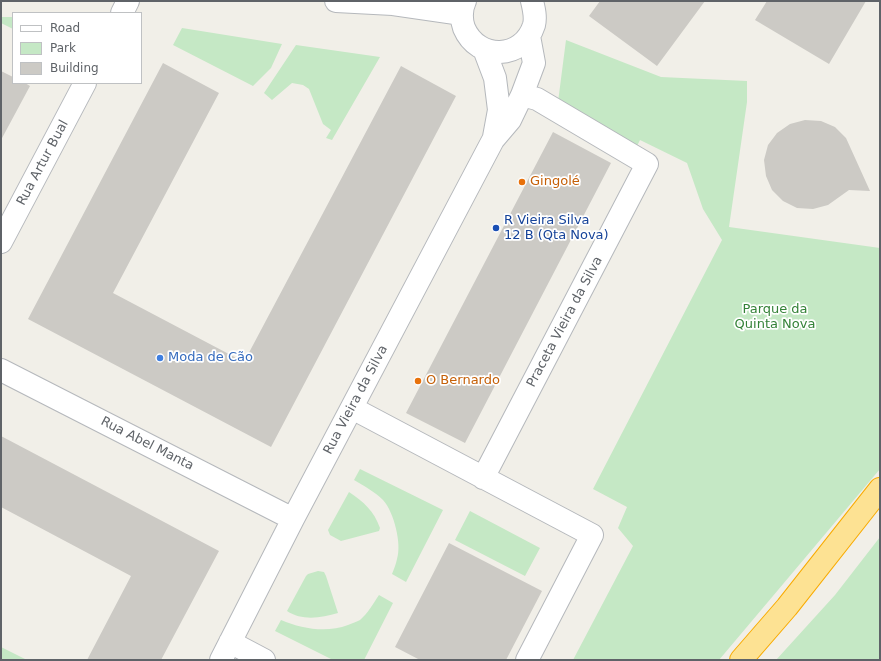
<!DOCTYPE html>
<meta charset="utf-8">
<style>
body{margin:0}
#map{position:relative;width:881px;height:661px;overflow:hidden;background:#f1efe8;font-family:"DejaVu Sans",sans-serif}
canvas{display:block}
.frame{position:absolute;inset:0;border:2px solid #5f6368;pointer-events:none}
.legend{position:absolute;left:12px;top:12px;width:130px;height:72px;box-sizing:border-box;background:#fff;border:1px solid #bfc1c3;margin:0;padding:5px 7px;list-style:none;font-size:12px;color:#5f6368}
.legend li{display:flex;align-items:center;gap:8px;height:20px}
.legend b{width:20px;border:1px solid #bfc1c3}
</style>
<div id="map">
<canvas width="881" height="661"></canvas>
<div class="frame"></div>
<ul class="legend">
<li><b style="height:5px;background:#fff"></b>Road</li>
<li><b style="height:11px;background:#c5e8c5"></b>Park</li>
<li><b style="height:11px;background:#cccac5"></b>Building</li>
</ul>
</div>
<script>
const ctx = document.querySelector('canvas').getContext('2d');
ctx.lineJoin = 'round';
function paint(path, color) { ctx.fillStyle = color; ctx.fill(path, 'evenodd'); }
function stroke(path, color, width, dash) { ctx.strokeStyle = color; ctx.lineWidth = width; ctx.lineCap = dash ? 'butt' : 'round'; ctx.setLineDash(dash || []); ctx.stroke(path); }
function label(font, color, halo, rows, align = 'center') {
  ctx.font = font + ' "DejaVu Sans",sans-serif'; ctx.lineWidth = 3.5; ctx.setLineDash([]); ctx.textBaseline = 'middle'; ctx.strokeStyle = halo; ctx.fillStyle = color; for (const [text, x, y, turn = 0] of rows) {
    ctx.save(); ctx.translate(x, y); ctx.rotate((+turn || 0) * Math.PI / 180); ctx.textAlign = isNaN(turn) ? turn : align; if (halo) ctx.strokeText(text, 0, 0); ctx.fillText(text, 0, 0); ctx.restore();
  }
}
const green = new Path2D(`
 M 1,17 L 13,17 L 13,29 L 1,23 Z
 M 182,28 L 282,44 L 271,68 L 253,86 L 173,45 Z
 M 566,40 L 661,77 L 747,81 L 747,102 L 729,227 L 880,248 L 880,469 L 719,660 L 573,660 L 633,546 L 618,528 L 627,507 L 593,489 L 722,240 L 703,209 L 687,163 L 640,140 L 637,146 L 558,102 Z
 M 296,45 L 380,57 L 332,140 L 326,138 L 331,130 L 323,124 L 309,89 L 303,85 L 292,83 L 272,100 L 264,93 Z
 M 360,469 L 443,510 L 406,582 L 392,574 C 394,569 396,564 397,559 C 402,544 394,512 383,500 C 375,492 364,486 354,480 Z
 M 349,492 C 364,502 374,511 380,528 L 379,531 L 341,541 L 330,535 L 328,530 Z
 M 470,511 L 540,548 L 525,576 L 455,540 Z
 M 880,537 L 880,660 L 776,660 L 835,595 Z
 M 318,571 L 324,572 L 326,576 L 338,613 C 321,618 302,621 287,611 L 306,576 L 308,574 Z
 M 379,595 L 393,603 L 364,660 L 333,660 L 275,631 L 281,620 C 302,629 327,633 348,625 C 352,623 357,622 360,620 C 368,613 373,604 379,595 Z
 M 1,647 L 27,660 L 1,660 Z`);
const building = new Path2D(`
 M 600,1 L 705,1 L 657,66 L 589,16 Z
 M 767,1 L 866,1 L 829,64 L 755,20 Z
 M 163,63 L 219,93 L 113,293 L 244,362 L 401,66 L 456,96 L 271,447 L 28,319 Z
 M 1,71 L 13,77 L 13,83 L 25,83 L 30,86 L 1,140 Z
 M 805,120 L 821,121 L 835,127 L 846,138 L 870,191 L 849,190 L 828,205 L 813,209 L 797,208 L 783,201 L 772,190 L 766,176 L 764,160 L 768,145 L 777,133 L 790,124 Z
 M 553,132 L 611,163 L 465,443 L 406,413 Z
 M 1,436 L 219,551 L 161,660 L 87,660 L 131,576 L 1,507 Z
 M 449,543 L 542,591 L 506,660 L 420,660 L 395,647 Z`);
const minor = new Path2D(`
 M 336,1 L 393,4 L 462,14
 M 465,1 C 461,9 461,20 464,28 C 478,61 523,60 534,25 C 536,17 534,9 532,1
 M 122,13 L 128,1
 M 484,49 L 495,78 L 499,110 L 494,137
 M 1,242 L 85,83
 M 1,370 L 293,519
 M 352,408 L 592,535 L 527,660
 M 483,478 L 647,164 L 537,99 L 522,95
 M 230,642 L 264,660
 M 221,660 L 293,519 L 493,140 L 510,120 L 522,95 L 534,63 L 529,36`);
const highway = new Path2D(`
 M 741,660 L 787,607 L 880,489`);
const markers = [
 [522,182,4,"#e8710a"],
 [496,228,4,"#1a4fb4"],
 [160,358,4,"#3f7fe0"],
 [418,381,4,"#e8710a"]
];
const streetNames = [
 ["Rua Artur Bual",43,163,-62],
 ["Praceta Vieira da Silva",565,322,-62],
 ["Rua Vieira da Silva",356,400,-62],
 ["Rua Abel Manta",147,444,27]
];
const foodNames = [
 ["Gingolé",530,182],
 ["O Bernardo",426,381]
];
const transitNames = [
 ["R Vieira Silva",504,221],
 ["12 B (Qta Nova)",504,236]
];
const parkNames = [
 ["Parque da",775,310],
 ["Quinta Nova",775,325]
];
const shopNames = [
 ["Moda de Cão",168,358]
];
paint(green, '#c5e8c5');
paint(building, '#cccac5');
stroke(minor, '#b5b8bc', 24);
stroke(highway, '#f9ab00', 24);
stroke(minor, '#fff', 22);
stroke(highway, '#fde293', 22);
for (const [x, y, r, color] of markers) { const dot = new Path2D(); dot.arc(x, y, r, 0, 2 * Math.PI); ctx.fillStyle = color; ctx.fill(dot); stroke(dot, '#fff', 1.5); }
label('13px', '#5f6368', '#fff', streetNames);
label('13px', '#c56008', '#fff', foodNames, 'left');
label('13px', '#164399', '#fff', transitNames, 'left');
label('13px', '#348238', '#fff', parkNames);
label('13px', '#366cbe', '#fff', shopNames, 'left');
</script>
